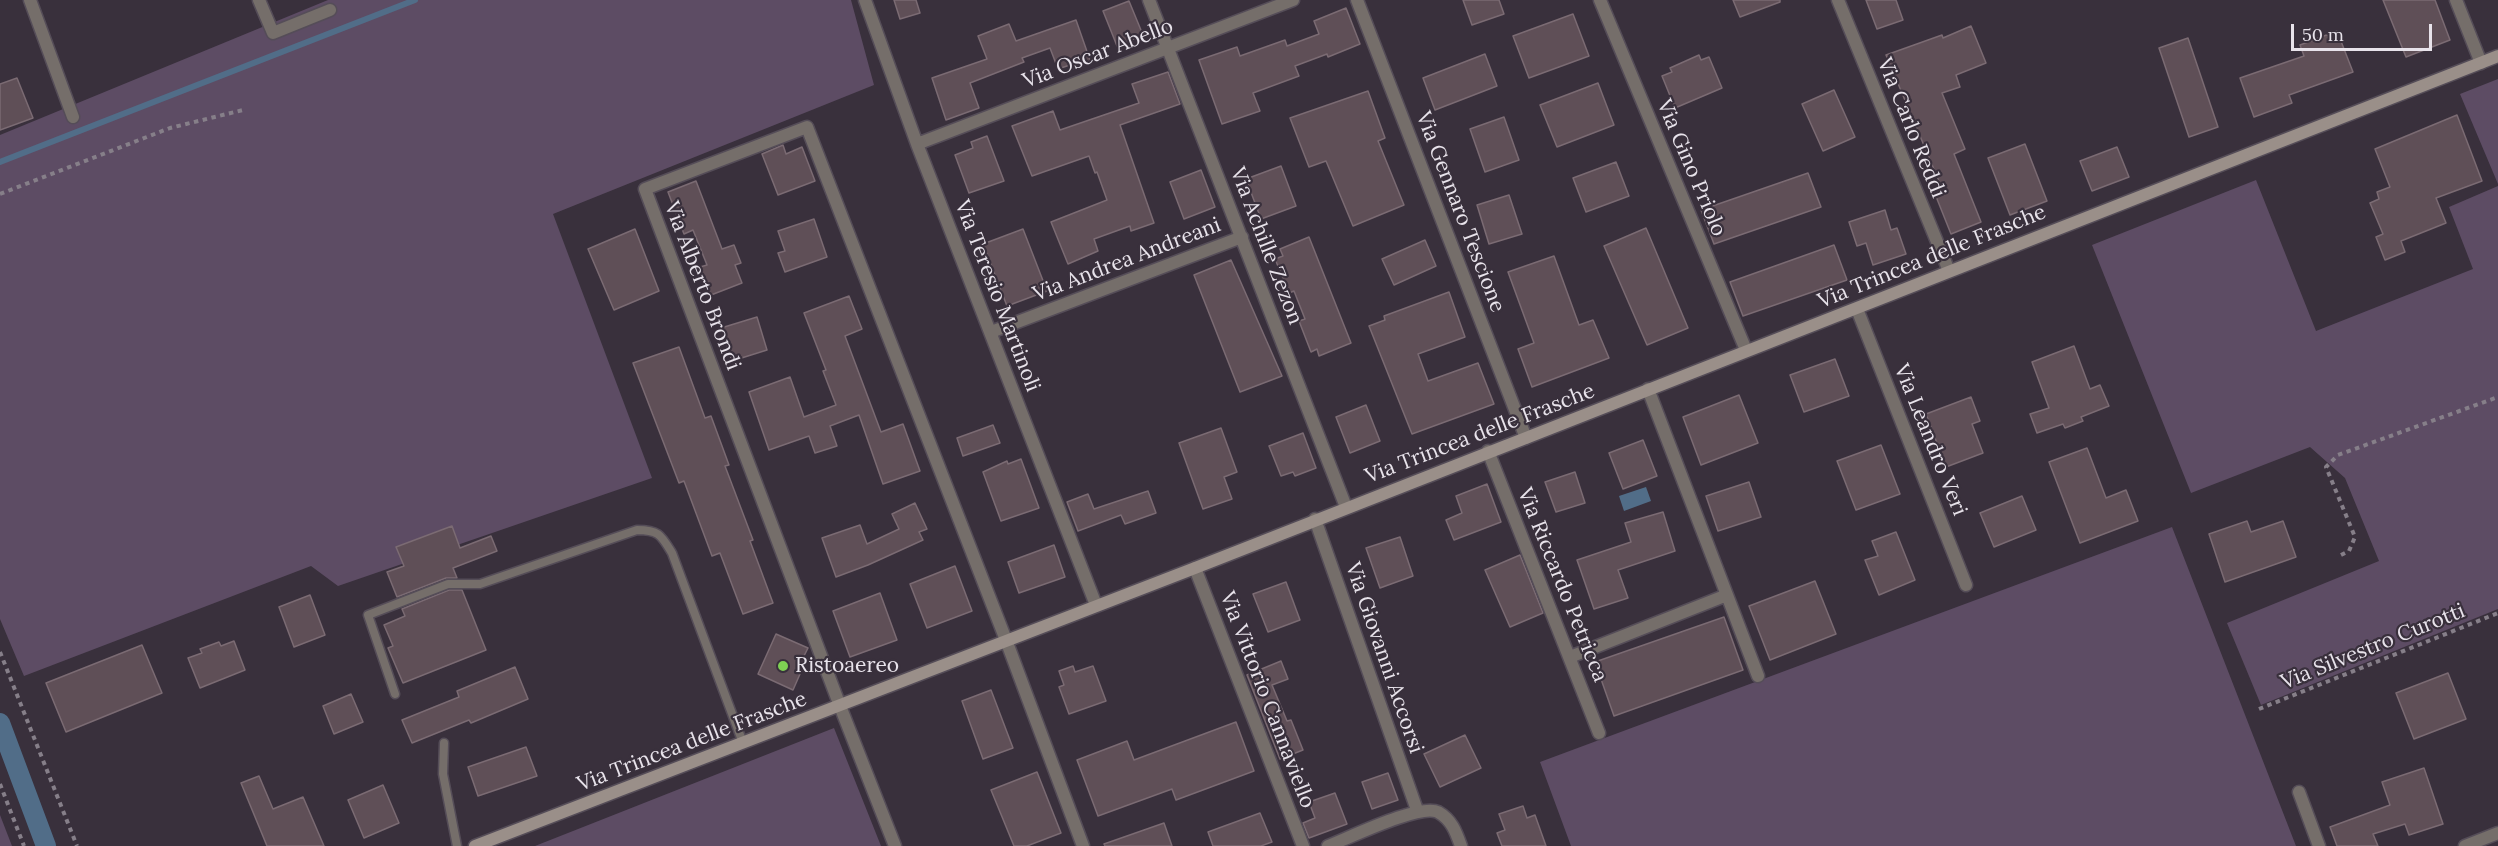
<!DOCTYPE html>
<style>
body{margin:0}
#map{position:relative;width:2498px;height:846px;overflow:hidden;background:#39303c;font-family:Lora,serif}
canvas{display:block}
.scale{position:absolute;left:2291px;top:24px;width:141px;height:27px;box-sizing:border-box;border:3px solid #e8e3eb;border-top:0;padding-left:8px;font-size:18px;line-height:21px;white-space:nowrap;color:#e8e3eb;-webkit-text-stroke:4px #39303c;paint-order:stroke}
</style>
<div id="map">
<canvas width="2498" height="846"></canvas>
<div class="scale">50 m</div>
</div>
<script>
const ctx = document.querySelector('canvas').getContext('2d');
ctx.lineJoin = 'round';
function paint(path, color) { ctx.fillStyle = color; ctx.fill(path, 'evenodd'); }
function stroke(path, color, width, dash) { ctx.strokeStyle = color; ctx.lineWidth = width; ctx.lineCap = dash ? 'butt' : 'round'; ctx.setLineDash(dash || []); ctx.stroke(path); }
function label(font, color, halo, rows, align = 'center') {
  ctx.font = font + ' Lora,serif'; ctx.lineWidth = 4.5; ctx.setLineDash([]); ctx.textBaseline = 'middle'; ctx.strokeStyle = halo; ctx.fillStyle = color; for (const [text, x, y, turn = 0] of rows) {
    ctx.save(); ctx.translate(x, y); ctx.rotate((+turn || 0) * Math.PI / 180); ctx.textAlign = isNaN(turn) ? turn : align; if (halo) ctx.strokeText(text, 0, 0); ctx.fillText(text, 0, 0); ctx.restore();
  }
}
const green = new Path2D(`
 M 328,0 L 851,0 L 874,85 L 553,214 L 652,478 L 338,586 L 311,566 L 24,676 L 0,619 L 0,135 Z
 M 2498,79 L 2498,184 L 2460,94 Z
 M 2256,180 L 2316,331 L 2473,269 L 2449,207 L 2498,186 L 2498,609 L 2261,705 L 2227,623 L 2379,561 L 2345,478 L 2310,447 L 2191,493 L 2092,245 Z
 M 2172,527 L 2296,846 L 1571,846 L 1540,762 Z
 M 834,728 L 881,846 L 535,846 Z
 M 0,815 L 12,846 L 0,846 Z`);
const water = new Path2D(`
 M 1646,487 L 1651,501 L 1624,511 L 1619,496 Z`);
const stream = new Path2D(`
 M 0,162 L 415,0`);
const canal = new Path2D(`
 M 0,723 L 46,846`);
const building = new Path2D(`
 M 894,0 L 916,0 L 920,13 L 900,19 Z
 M 1463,0 L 1499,0 L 1504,14 L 1472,25 Z
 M 1733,0 L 1780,0 L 1780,2 L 1740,17 Z
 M 1866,0 L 1896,0 L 1903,20 L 1877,29 Z
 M 2383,0 L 2435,0 L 2450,40 L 2406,57 Z
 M 1129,1 L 1143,35 L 1117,46 L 1103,11 Z
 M 1346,8 L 1360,44 L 1328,57 L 1327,54 L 1295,66 L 1299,76 L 1253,93 L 1260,111 L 1222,124 L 1199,60 L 1237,47 L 1240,56 L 1285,40 L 1287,46 L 1319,34 L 1314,21 Z
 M 1573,14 L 1589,56 L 1529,78 L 1513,36 Z
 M 1076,20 L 1091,63 L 1072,69 L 1070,65 L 1058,69 L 1050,48 L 1022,58 L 1024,62 L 970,83 L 979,108 L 946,120 L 932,78 L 987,59 L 978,36 L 1009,24 L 1016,41 Z
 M 1971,26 L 1986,63 L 1956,75 L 1960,87 L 1942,93 L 1965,149 L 1954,154 L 1981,222 L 1951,234 L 1933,189 L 1941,186 L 1886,55 L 1942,35 L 1943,38 Z
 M 2337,31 L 2353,72 L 2289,95 L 2292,103 L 2254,117 L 2240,78 L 2304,56 L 2300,45 Z
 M 2188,38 L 2218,127 L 2189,137 L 2159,48 Z
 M 1485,54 L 1497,86 L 1435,110 L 1423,78 Z
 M 1699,55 L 1701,60 L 1709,57 L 1722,88 L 1675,108 L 1662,76 L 1672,72 L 1670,68 Z
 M 1168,72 L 1180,104 L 1120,125 L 1154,223 L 1131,231 L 1130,226 L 1094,239 L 1098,251 L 1068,264 L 1051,222 L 1107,200 L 1097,172 L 1095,173 L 1089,156 L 1032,176 L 1012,126 L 1053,111 L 1060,130 L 1139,103 L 1132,84 Z
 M 17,78 L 33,118 L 0,130 L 0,84 Z
 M 1598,83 L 1614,125 L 1557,147 L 1540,105 Z
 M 1834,90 L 1855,137 L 1823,151 L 1802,104 Z
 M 1368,91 L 1385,138 L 1378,141 L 1404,205 L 1353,226 L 1326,161 L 1309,167 L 1290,118 Z
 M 2457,115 L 2482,181 L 2436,198 L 2446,223 L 2401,241 L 2405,252 L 2385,260 L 2376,237 L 2383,234 L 2370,203 L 2379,199 L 2377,192 L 2390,187 L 2375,149 Z
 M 1504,117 L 1519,160 L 1485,172 L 1470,129 Z
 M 987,136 L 1004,181 L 969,193 L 955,155 L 973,148 L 971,142 Z
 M 2025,144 L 2047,201 L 2010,215 L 1988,158 Z
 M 783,145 L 786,154 L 802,147 L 815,181 L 778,195 L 762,154 Z
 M 2117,147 L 2129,177 L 2092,191 L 2080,161 Z
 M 1616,162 L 1629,196 L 1586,212 L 1573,178 Z
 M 1281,166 L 1296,206 L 1261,219 L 1246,179 Z
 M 1201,170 L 1215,207 L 1184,219 L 1170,182 Z
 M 1808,173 L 1821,207 L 1714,244 L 1701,210 Z
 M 696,181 L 722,249 L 734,245 L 741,263 L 735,265 L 742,283 L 711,295 L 700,267 L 707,265 L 693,230 L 684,234 L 668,192 Z
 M 1509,195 L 1522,234 L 1489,244 L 1477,205 Z
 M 1885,210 L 1891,230 L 1897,228 L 1906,254 L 1873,265 L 1866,243 L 1857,246 L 1849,222 Z
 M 814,219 L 827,257 L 785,272 L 778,253 L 785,251 L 778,231 Z
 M 1646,228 L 1688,328 L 1647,345 L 1604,246 Z
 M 635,229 L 659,291 L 614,310 L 588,249 Z
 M 1023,229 L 1047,291 L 1007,306 L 983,244 Z
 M 1309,237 L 1351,343 L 1319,356 L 1317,349 L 1311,352 L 1299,321 L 1305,319 L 1294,291 L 1289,293 L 1275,259 L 1283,256 L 1280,249 Z
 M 1425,240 L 1436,266 L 1394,285 L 1382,259 Z
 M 1834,245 L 1847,280 L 1743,316 L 1730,282 Z
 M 1554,256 L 1579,325 L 1593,320 L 1609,358 L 1532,387 L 1518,349 L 1534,343 L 1508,272 Z
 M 1231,260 L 1282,376 L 1240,392 L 1194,275 Z
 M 1449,292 L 1465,337 L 1418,354 L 1428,381 L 1478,363 L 1494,404 L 1412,434 L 1369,326 L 1385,320 L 1384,316 Z
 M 849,296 L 862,329 L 845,336 L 881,432 L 903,424 L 920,471 L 883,484 L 859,415 L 830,426 L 837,446 L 815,453 L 809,436 L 769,450 L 749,392 L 790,377 L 804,417 L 836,405 L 823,371 L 826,370 L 804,313 Z
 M 757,317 L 767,350 L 732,361 L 721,328 Z
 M 2074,346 L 2090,389 L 2100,385 L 2109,406 L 2081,417 L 2083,421 L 2065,428 L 2063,424 L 2037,433 L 2030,414 L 2049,408 L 2032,362 Z
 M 679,347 L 705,418 L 711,416 L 729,465 L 725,466 L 753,540 L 750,541 L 773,603 L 743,614 L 720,553 L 712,556 L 684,481 L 679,483 L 633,363 Z
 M 1835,359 L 1849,396 L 1804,412 L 1790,375 Z
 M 1739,395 L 1758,443 L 1701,465 L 1683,417 Z
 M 1971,397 L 1980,421 L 1972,424 L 1983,453 L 1946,467 L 1926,414 Z
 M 1366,405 L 1380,441 L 1350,453 L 1336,417 Z
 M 993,425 L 1000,443 L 963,456 L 957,438 Z
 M 1221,428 L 1237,472 L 1224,477 L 1232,499 L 1203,509 L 1179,443 Z
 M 1303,433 L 1316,468 L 1295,476 L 1293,472 L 1281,476 L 1269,446 Z
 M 1643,440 L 1657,476 L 1623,489 L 1609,453 Z
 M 1881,445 L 1900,494 L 1856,510 L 1837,461 Z
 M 2087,448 L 2106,498 L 2126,490 L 2138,521 L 2080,543 L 2049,462 Z
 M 1021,459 L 1039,508 L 1001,521 L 983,472 L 1007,461 L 1008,464 Z
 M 1575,472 L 1585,503 L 1556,512 L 1545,482 Z
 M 1749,482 L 1761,517 L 1718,531 L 1706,496 Z
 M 1487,484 L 1501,522 L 1454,540 L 1446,520 L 1462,513 L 1456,496 Z
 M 1148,491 L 1156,513 L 1125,524 L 1121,515 L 1078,531 L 1067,502 L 1088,494 L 1094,509 Z
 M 2022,496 L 2036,530 L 1994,547 L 1980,513 Z
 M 915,503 L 927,529 L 919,532 L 923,540 L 868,565 L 836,577 L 822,538 L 860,525 L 867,544 L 899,529 L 892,514 Z
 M 1663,512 L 1675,551 L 1618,570 L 1628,598 L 1594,609 L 1577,560 L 1631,542 L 1625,523 Z
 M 2247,521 L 2251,532 L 2283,521 L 2296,557 L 2225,582 L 2209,534 Z
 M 452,526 L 460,548 L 491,536 L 497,551 L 453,568 L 457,578 L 446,578 L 397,597 L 387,572 L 404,566 L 396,547 Z
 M 1896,532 L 1915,580 L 1879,595 L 1865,560 L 1878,556 L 1872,541 Z
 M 1400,537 L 1413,576 L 1380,588 L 1366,548 Z
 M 1054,545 L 1065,577 L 1019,593 L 1008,562 Z
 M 1520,555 L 1543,613 L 1510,627 L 1485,570 Z
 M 955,566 L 972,611 L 927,628 L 910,584 Z
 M 1815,581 L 1836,634 L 1770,660 L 1749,606 Z
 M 1286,582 L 1300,620 L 1268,632 L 1253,594 Z
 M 449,590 L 462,590 L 486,650 L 403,683 L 388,648 L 393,646 L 384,625 L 405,616 L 402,609 Z
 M 880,593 L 897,640 L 850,657 L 833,611 Z
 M 310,595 L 325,635 L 294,647 L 279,607 Z
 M 1724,617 L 1743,670 L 1614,716 L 1595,662 Z
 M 776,634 L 808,648 L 804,656 L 807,658 L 793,690 L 758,674 Z
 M 234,641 L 245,670 L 200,688 L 188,658 L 202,653 L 200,649 L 219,642 L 221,646 Z
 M 142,645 L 162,693 L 66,732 L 46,683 Z
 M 1281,661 L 1288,679 L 1272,685 L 1287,721 L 1291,720 L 1303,750 L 1280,759 L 1247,675 Z
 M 1073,666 L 1075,672 L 1093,666 L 1106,701 L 1069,714 L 1059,687 L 1064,685 L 1059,671 Z
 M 515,667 L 528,699 L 471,723 L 469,720 L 412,743 L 402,720 L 459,697 L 457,691 Z
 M 2448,673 L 2466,719 L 2414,739 L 2396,693 Z
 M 991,690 L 1013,748 L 983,759 L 962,701 Z
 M 351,694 L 363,722 L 334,734 L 323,706 Z
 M 1236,722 L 1254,771 L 1176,800 L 1172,789 L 1098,816 L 1077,760 L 1127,741 L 1134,760 Z
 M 1465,735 L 1481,768 L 1440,787 L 1424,754 Z
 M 526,747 L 537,776 L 478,796 L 468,767 Z
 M 2424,768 L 2443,824 L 2409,835 L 2405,824 L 2373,834 L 2378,846 L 2337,846 L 2330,827 L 2390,805 L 2382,782 Z
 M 1037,772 L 1061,833 L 1027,846 L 1014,846 L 991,790 Z
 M 1388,773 L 1398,800 L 1372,809 L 1362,782 Z
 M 259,776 L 273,809 L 303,797 L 324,846 L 267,846 L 241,783 Z
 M 383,785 L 399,823 L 364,838 L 348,800 Z
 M 1335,793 L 1347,824 L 1309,838 L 1303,823 L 1315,818 L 1309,802 Z
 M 1523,806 L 1527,818 L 1535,815 L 1546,846 L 1502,846 L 1497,833 L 1505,830 L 1499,814 Z
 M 1260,813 L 1272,842 L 1261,846 L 1213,846 L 1208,832 Z
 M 1164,823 L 1172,846 L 1105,846 L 1104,844 Z`);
const path = new Path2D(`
 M 0,194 L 170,128 L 243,110
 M 2341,555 L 2349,551 L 2355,537 L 2326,467 L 2338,455 L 2498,397
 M 0,652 L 77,846
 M 2259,709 L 2498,613
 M 0,784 L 24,846`);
const lane = new Path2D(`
 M 395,694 L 368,615 L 448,584 L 480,584 L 637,530 C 659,530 661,535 672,553 L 743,743
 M 444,743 L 443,774 L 457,846`);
const street = new Path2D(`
 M 30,0 L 73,117
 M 259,0 L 273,33 L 330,10
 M 865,0 L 917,144 L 1096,605
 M 1149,0 L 1346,507
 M 1357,0 L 1526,438
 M 1600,0 L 1746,350
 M 1838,0 L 1949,271
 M 2456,0 L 2481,63
 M 917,144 L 1293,0
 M 1857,309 L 1966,585
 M 991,332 L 1242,237
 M 1648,389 L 1758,676
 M 1488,451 L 1599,733
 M 1315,519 L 1417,810
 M 1195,568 L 1303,846
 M 1570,657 L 1727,595
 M 2299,792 L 2319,846
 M 895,846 L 840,706 L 645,189 L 807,127 L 1006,640 L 1083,846
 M 1328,846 C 1349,838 1420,803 1438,812 C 1452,820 1456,832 1461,846
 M 2465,846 L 2498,833`);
const secondary = new Path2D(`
 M 475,846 L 1195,568 L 2498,56`);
const markers = [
 [783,666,6,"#7ed053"]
];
const streetNames = [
 ["Via Oscar Abello",1098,54,-21],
 ["Via Carlo Reddi",1911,128,68],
 ["Via Gino Priolo",1691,168,67],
 ["Via Gennaro Tescione",1460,212,69],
 ["Via Achille Zezon",1266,246,69],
 ["Via Trincea delle Frasche",1932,257,-22],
 ["Via Andrea Andreani",1127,260,-21],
 ["Via Alberto Brondi",702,286,69],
 ["Via Teresio Martinoli",997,296,69],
 ["Via Trincea delle Frasche",1480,434,-21],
 ["Via Leandro Veri",1930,440,68],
 ["Via Riccardo Petricca",1562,585,68],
 ["Via Silvestro Curotti",2373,647,-22],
 ["Via Giovanni Accorsi",1384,658,71],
 ["Via Vittorio Cannaviello",1267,700,69],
 ["Via Trincea delle Frasche",692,742,-21]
];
const poiNames = [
 ["Ristoaereo",795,666]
];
paint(green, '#5d4c64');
paint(water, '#516d88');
stroke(stream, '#516d88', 6);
stroke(canal, '#516d88', 20);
paint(building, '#5f4f57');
stroke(building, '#7b6b73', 1.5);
stroke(lane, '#554d58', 11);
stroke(street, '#554d58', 15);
stroke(secondary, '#554d58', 15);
stroke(path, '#867f89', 4, [4.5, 4.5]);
stroke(lane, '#756e6a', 8);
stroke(street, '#756e6a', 12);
stroke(secondary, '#9a8f89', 12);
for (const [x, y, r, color] of markers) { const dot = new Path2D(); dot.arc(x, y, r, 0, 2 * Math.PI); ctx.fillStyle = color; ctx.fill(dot); stroke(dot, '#39303c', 2); }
label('21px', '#e8e3eb', '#39303c', streetNames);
label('21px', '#e8e3eb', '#39303c', poiNames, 'left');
</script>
